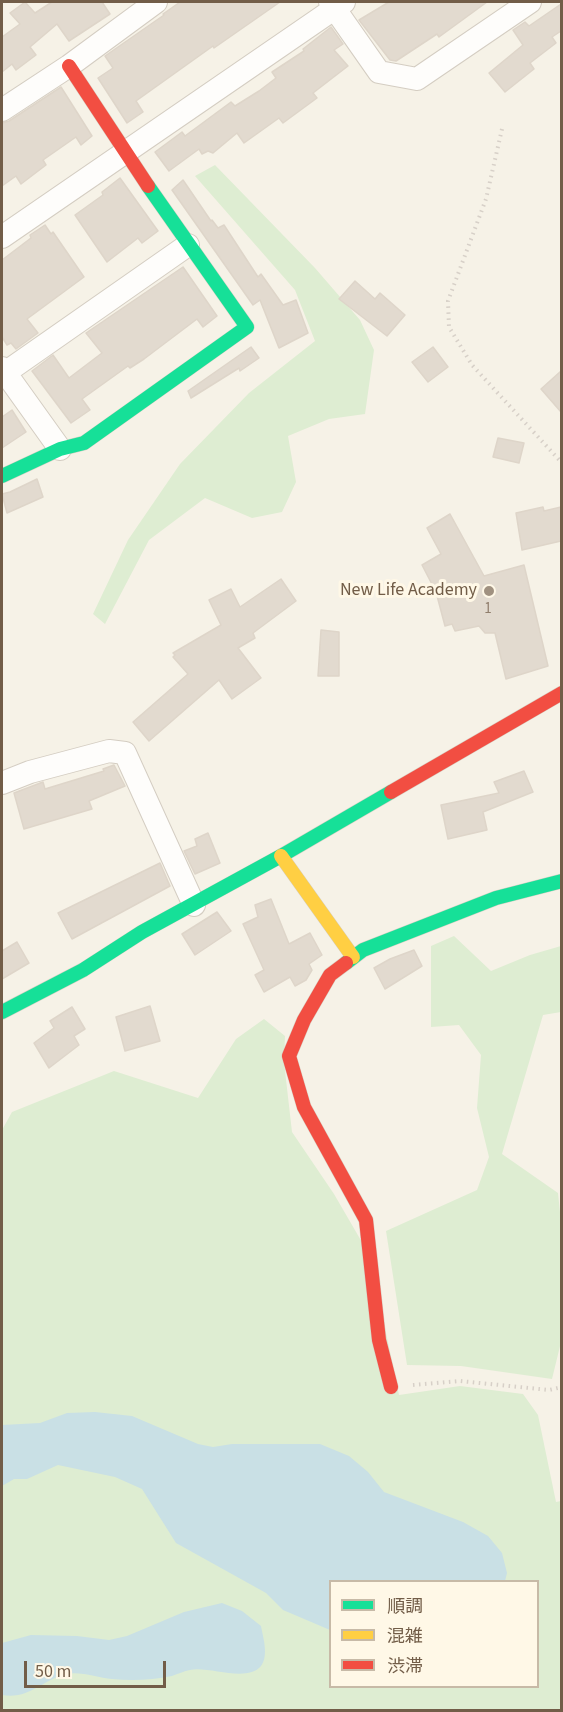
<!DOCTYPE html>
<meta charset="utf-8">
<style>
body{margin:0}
#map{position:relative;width:563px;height:1712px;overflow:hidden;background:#f6f2e7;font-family:"Source Sans 3","Noto Sans JP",sans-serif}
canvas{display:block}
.frame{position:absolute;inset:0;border:3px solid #725d48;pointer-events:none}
.legend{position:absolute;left:329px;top:1580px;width:210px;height:108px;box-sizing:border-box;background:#fff8e7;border:2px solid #c7baa7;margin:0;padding:8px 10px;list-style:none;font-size:18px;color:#725d48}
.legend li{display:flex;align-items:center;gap:12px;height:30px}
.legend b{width:30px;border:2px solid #c7baa7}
.scale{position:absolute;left:24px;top:1661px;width:142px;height:27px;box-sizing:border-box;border:3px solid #725d48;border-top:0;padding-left:8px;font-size:18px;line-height:21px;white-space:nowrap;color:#725d48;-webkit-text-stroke:4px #fff8e7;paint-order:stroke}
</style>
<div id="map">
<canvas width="563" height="1712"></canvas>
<div class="frame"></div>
<ul class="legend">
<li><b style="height:8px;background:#16e098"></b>順調</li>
<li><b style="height:8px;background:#ffcf43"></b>混雑</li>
<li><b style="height:8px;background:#f24e42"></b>渋滞</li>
</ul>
<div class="scale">50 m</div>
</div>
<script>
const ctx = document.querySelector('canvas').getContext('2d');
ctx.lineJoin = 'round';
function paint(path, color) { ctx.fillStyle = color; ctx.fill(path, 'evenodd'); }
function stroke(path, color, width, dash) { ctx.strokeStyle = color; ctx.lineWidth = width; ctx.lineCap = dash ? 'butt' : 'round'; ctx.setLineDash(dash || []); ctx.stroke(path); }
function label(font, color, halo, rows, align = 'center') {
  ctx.font = font + ' "Source Sans 3",sans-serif'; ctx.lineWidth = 6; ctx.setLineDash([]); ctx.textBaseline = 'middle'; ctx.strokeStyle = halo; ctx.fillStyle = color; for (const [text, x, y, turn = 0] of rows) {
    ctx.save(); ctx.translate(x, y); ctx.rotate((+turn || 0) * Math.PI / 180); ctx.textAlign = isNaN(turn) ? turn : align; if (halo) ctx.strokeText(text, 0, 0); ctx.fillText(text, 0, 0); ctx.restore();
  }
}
const green = new Path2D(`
 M 215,165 L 315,268 L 360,320 L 374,350 L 365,414 L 329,419 L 288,436 L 296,482 L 282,512 L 252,518 L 205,498 L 149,540 L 105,624 L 93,614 L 128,540 L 180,464 L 249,393 L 315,341 L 295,290 L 195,176 Z
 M 454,936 L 491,971 L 530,955 L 561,946 L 561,1012 L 543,1015 L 502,1154 L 558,1193 L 562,1232 L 562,1338 L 552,1379 L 461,1366 L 407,1365 L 386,1231 L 477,1190 L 489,1157 L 477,1108 L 481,1055 L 459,1025 L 431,1027 L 431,946 Z
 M 264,1019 L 285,1036 L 284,1062 L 292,1132 L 334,1194 L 370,1256 L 399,1395 L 460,1386 L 523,1394 L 538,1415 L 556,1502 L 561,1501 L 561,1710 L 2,1710 L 2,1130 L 12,1112 L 114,1071 L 198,1098 L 236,1039 ZM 330,1582 L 538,1582 L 538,1686 L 330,1686 Z`);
const water = new Path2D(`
 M 95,1412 L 132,1416 L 198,1444 L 213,1447 L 232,1444 L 320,1444 L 349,1456 L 368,1472 L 384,1492 L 463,1522 L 488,1536 L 502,1553 L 507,1573 L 505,1581 L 330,1582 L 330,1630 L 283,1610 L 266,1593 L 176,1543 L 142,1489 L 115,1477 L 58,1465 L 27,1479 L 14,1479 L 2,1486 L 2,1425 L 40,1423 L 67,1413 Z
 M 222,1603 L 242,1611 L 261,1626 C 263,1637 269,1656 261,1666 C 247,1683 209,1666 190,1670 C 184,1671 178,1674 172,1676 C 153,1680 132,1681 112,1679 C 98,1678 81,1671 66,1674 C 44,1679 29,1700 2,1695 L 2,1643 L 31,1635 L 77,1636 L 109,1640 L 127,1636 L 184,1612 Z`);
const building = new Path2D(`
 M 25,2 L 35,13 L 52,2 L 102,2 L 110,14 L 69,41 L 57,24 L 30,47 L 36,55 L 16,70 L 12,64 L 2,72 L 2,37 L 20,24 L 10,13 Z
 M 180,2 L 280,2 L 214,48 L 213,46 L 136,101 L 143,112 L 127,123 L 98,78 L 113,68 L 105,56 L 164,15 L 163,14 Z
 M 389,2 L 487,2 L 439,37 L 437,34 L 396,61 L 390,60 L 359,20 Z
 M 561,4 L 561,31 L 552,37 L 556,43 L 530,63 L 534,69 L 505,92 L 489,73 L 523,45 L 513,30 L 525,22 L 529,26 Z
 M 331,27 L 343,44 L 334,50 L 348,66 L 313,93 L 317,98 L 283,123 L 279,118 L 244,143 L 237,133 L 213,153 L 208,151 L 202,154 L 199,149 L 169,171 L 155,152 L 182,132 L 185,136 L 231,102 L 235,106 L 259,91 L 276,78 L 272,72 L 304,51 L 303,49 Z
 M 61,87 L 92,136 L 81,145 L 76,137 L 43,160 L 46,165 L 21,184 L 16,176 L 2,186 L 2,123 L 9,121 Z
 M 120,178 L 158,231 L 142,243 L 138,238 L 107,262 L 75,215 L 103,195 L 102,192 Z
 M 183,180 L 211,221 L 212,220 L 218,228 L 224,225 L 258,277 L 261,274 L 283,305 L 296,300 L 308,333 L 279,348 L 260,300 L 253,305 L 172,190 Z
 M 45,225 L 51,234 L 53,232 L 84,277 L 27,319 L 38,333 L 16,349 L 11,343 L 7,345 L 2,337 L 2,260 L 31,238 L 30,235 Z
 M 183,267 L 217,316 L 203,327 L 197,319 L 144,359 L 130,368 L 128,366 L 82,399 L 90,410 L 71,423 L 32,371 L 53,355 L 69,378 L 102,353 L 86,333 Z
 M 355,281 L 375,299 L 380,293 L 405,315 L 387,336 L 339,299 Z
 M 251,347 L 259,358 L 240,371 L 239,368 L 191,398 L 188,391 Z
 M 433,347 L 448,367 L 428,382 L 412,362 Z
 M 561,371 L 561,412 L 541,389 Z
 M 12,410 L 26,432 L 2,448 L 2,417 Z
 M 498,438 L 524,443 L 519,463 L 493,457 Z
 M 37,479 L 43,497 L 7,513 L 2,494 L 10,492 Z
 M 543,507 L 544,511 L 561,507 L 561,541 L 522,550 L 516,513 Z
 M 450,514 L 484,576 L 524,565 L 548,666 L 506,679 L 495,633 L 485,633 L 479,626 L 455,631 L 452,624 L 445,626 L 436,592 L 422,565 L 441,554 L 427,528 Z
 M 281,579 L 296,601 L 253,633 L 255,638 L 238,648 L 261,678 L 232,699 L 219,680 L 149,741 L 133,722 L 188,674 L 173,657 L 175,655 L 173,653 L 221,625 L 209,600 L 231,589 L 240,607 Z
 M 321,630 L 339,632 L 339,676 L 318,676 Z
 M 114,765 L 125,786 L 89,801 L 92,809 L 24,829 L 14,793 L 43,782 L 45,789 L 104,771 L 103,769 Z
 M 524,771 L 533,792 L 483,812 L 487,830 L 448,839 L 441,805 L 499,793 L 494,782 Z
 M 208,833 L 220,863 L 195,874 L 184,851 L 197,846 L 195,839 Z
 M 160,863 L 170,886 L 72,939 L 58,913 Z
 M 271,899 L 289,944 L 310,933 L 322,955 L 309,964 L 312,970 L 306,980 L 295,986 L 290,977 L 264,992 L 255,975 L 264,970 L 243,924 L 258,917 L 255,905 Z
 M 217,912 L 231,931 L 195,955 L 182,934 Z
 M 17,942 L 29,963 L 2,979 L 2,951 Z
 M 414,950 L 422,966 L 385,989 L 374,968 L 390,959 Z
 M 150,1006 L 160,1041 L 125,1051 L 116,1017 Z
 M 72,1007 L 85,1029 L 74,1036 L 79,1045 L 49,1068 L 34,1043 L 54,1028 L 50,1021 Z`);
const path = new Path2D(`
 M 502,129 L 486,199 L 448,301 L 449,327 L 472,365 L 562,463
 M 413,1385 L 460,1381 L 549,1390 L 562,1387`);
const street = new Path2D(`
 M 330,2 L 379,72 L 417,79 L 530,2
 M 2,110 L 69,66 L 156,2
 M 2,237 L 344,2
 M 2,368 L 60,449
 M 2,375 L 188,245
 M 2,783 L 30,772 L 109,751 L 125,753 L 194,905`);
const fast = new Path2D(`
 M 2,476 L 60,449 L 84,443 L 247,327 L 148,186
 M 346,963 L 363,950 L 496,898 L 562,881
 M 2,1012 L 83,970 L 142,932 L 281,856 L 391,792`);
const slow = new Path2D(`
 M 281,856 L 353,957`);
const jam = new Path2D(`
 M 69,66 L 148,186
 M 391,792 L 562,693
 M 346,963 L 330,975 L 304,1020 L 289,1056 L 304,1107 L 366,1220 L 379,1340 L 391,1387`);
const markers = [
 [489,591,6,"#a09180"]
];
const numberNames = [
 ["1",488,610]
];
const poiNames = [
 ["New Life Academy",477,591]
];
paint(green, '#deedd2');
paint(water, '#c9e0e5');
paint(building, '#e2dacf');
stroke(building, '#ded5c9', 1.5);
stroke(street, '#d4cdc2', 24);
stroke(fast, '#d6cfc3', 15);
stroke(slow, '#d6cfc3', 15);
stroke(jam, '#d6cfc3', 15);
stroke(path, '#d7d0c8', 4, [1.5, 4.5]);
stroke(street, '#fefdfb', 22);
stroke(fast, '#16e098', 14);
stroke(slow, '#ffcf43', 14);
stroke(jam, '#f24e42', 14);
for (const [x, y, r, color] of markers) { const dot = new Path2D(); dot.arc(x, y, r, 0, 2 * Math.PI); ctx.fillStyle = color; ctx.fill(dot); stroke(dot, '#fff8e7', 2); }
label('15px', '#907e6c', null, numberNames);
label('18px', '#725d48', '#fff8e7', poiNames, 'right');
</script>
